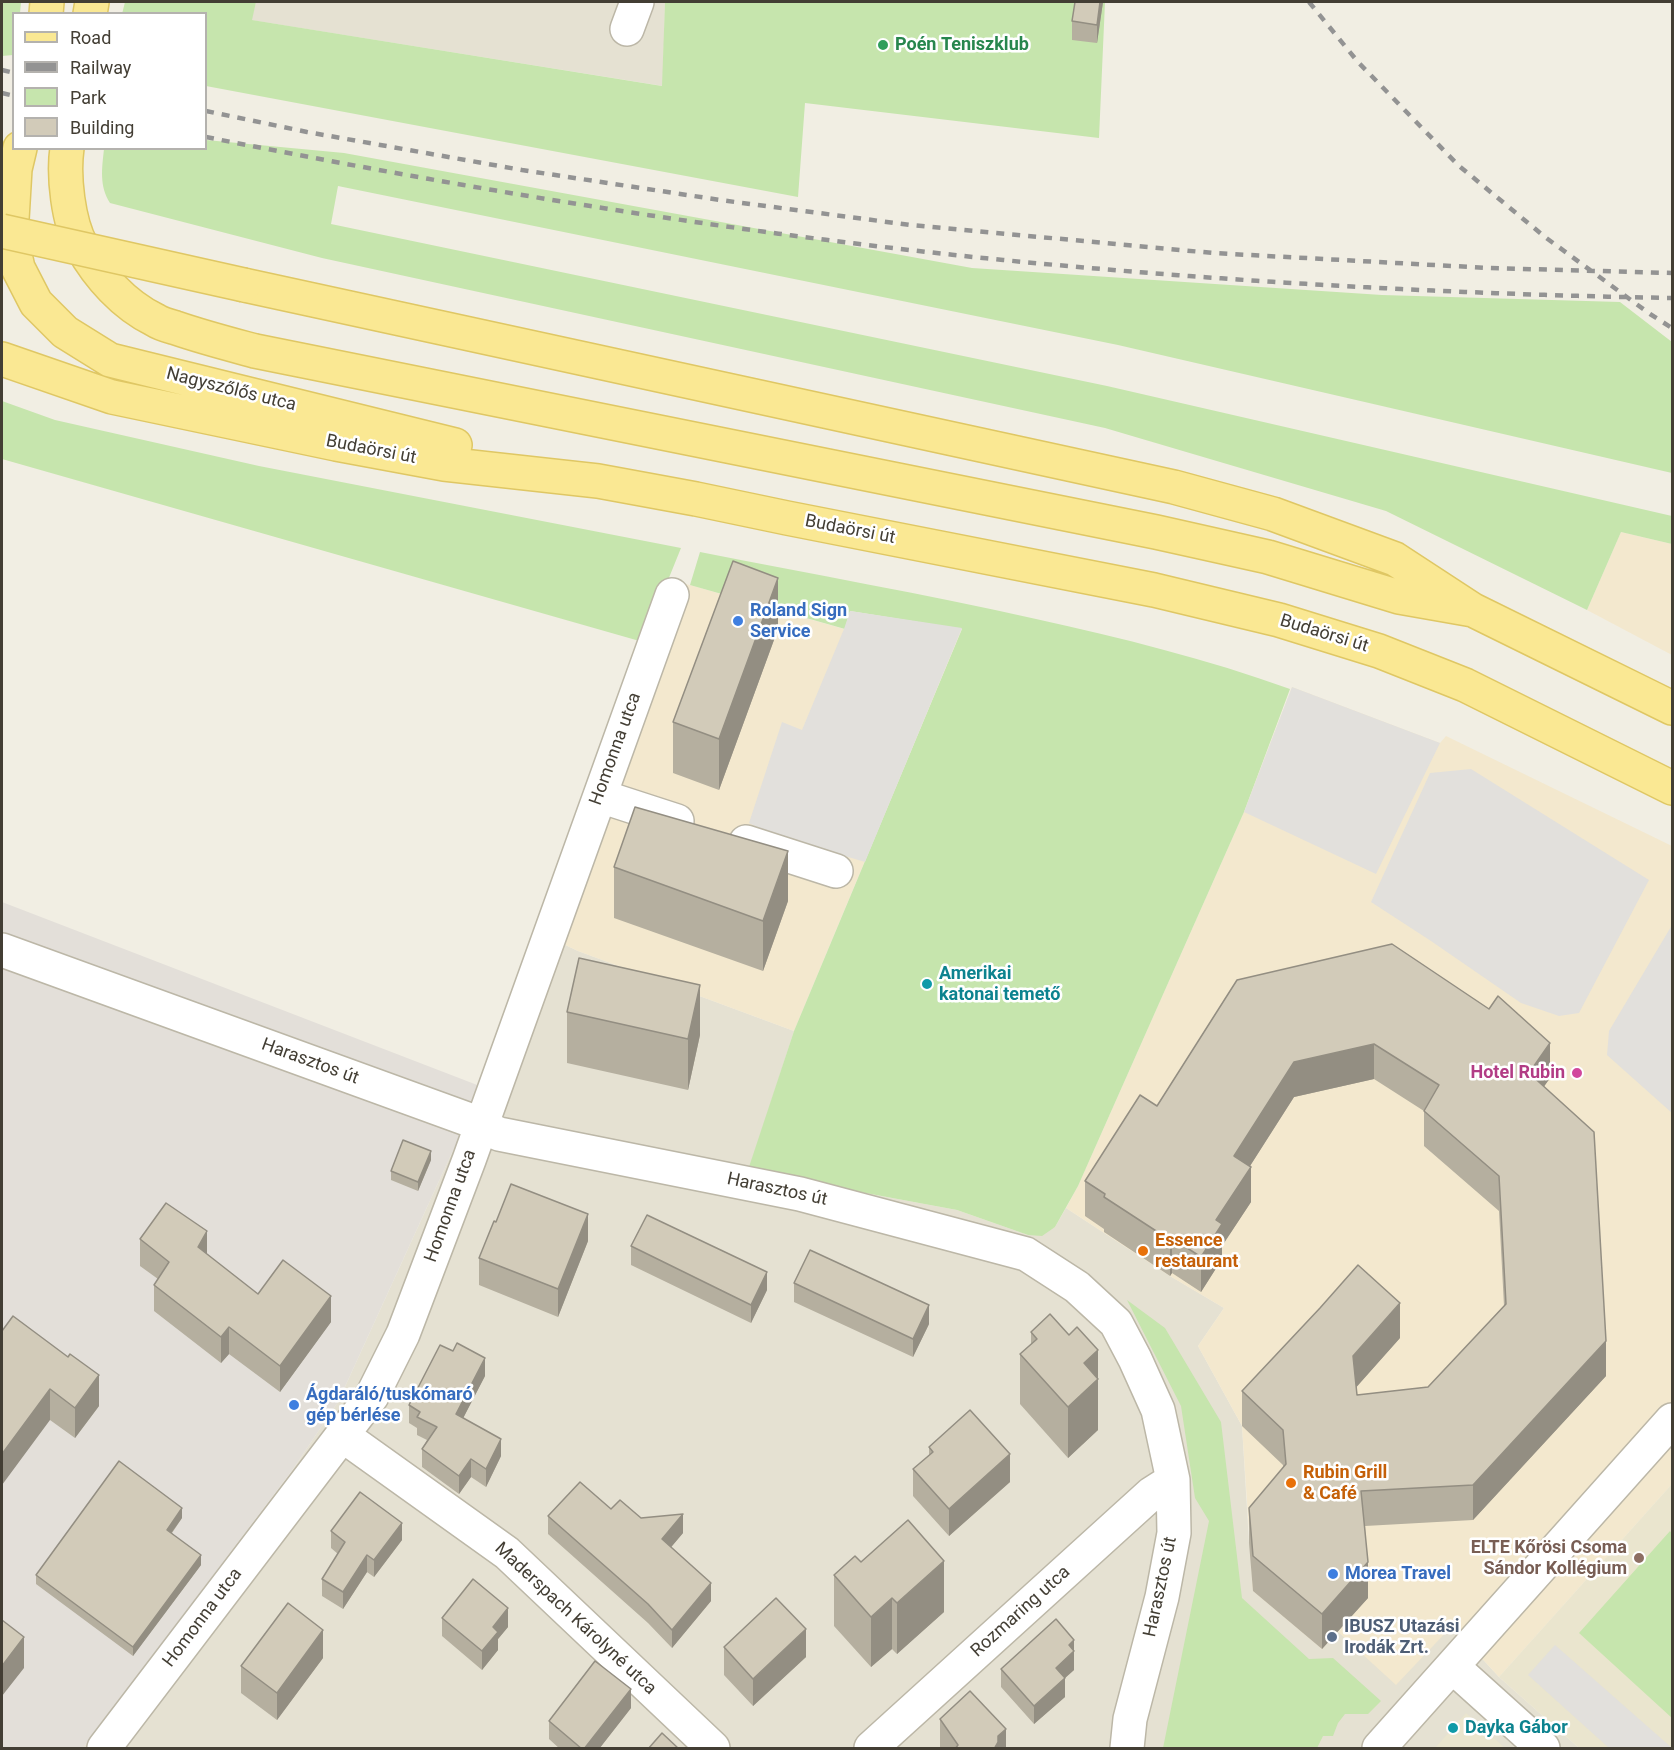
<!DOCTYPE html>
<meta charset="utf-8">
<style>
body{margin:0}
#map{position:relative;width:1674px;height:1750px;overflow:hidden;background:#f1eee3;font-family:Roboto,sans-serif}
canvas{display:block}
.frame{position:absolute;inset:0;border:3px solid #433e34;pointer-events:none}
.legend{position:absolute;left:12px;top:12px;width:195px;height:138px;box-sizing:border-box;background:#fff;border:2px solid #b4b2ae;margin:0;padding:8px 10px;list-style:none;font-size:18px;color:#433e34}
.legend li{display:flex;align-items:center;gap:12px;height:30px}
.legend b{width:30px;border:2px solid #b4b2ae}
</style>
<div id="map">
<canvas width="1674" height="1750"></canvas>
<div class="frame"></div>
<ul class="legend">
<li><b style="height:8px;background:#fae893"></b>Road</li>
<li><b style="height:8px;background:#939393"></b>Railway</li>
<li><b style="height:16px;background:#c6e5ad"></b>Park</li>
<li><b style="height:16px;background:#d2cbb9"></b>Building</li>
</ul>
</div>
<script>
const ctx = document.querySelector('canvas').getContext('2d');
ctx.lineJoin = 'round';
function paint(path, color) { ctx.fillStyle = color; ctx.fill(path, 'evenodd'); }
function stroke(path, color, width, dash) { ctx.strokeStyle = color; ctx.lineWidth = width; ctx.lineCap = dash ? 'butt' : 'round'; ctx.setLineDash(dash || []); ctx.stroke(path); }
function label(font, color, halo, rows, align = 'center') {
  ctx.font = font + ' Roboto,sans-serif'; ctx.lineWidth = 5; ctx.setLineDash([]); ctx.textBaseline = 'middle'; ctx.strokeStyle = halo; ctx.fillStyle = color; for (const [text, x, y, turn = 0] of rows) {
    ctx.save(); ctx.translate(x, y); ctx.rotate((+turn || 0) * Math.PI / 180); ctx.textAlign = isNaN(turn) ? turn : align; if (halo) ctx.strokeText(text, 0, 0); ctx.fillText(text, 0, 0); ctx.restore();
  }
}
const residential = new Path2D(`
 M 256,2 L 665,2 L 663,86 L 251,20 Z
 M 540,933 L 578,951 L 794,1031 L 750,1167 L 860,1192 L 957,1210 L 1028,1235 L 1055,1227 L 1066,1208 L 1170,1276 L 1224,1308 L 1198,1346 L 1242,1426 L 1249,1543 L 1321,1649 L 1338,1631 L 1452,1626 L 1499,1677 L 1579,1748 L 83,1748 L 291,1472 L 338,1402 L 449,1159 L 485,1088 Z`);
const commercial = new Path2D(`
 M 1621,532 L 1672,544 L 1672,655 L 1587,610 Z
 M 668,581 L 690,585 L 844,629 L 962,628 L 794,1031 L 578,951 L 540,933 Z
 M 1292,687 L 1440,743 L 1446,736 L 1672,846 L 1672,1484 L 1499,1677 L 1452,1626 L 1396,1685 L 1338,1632 L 1322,1649 L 1253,1591 L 1242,1426 L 1198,1346 L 1224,1308 L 1170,1276 L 1066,1208 L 1078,1186 L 1244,812 Z`);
const industrial = new Path2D(`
 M 2,902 L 485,1088 L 449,1159 L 338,1402 L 291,1472 L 83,1748 L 2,1748 Z`);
const education = new Path2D(`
 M 1672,1484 L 1672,1748 L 1579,1748 L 1499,1677 Z
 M 1466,1713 L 1505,1748 L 1435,1748 Z`);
const green = new Path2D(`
 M 2,2 L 21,3 L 20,13 L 14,14 L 13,55 L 2,56 Z
 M 125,2 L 256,2 L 252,20 L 662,86 L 665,2 L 1105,2 L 1099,138 L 805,103 L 798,197 L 206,86 L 206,14 L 122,14 Z
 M 206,140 L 344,153 L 972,268 L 1382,295 L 1620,302 L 1672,342 L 1672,473 L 1118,345 L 338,186 L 331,224 L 1107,386 L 1672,516 L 1672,544 L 1621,532 L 1587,610 L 1386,511 L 1105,428 L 322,258 L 110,203 C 99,186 102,168 104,149 L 206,148 Z
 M 2,401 L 55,420 L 259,466 L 681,548 L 643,642 L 2,459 Z
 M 700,552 C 812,574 924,594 1036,619 C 1122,638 1207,659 1290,689 L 1244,812 L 1078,1186 L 1055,1227 L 1042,1236 L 1028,1235 L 957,1210 L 860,1192 L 749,1167 L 794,1031 L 962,629 L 850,611 L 845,629 L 690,585 Z
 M 1127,1300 L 1165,1328 L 1221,1422 L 1242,1598 L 1309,1659 L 1333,1658 L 1381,1701 L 1368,1714 L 1345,1714 L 1338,1723 L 1333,1736 L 1323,1736 L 1317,1748 L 1163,1748 L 1209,1521 L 1195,1498 L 1181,1406 Z
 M 1670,1531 L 1672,1534 L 1672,1718 L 1579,1633 Z`);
const parking = new Path2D(`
 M 850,611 L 962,628 L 865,862 L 768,833 L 749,823 L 782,722 L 802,730 L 844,629 Z
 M 1292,687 L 1440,743 L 1376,874 L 1244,812 Z
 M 1471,769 L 1649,880 L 1579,1013 L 1559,1016 L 1521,1003 L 1431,941 L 1371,902 L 1430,773 Z
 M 1672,925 L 1672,1113 L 1607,1055 L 1609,1031 Z
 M 1555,1645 L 1672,1748 L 1609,1748 L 1528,1675 Z`);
const minor = new Path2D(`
 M 627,29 L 637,2
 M 600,796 L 677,821
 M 746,842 L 836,871
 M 2,950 L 467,1119 L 499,1134 L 800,1194 L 1026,1254 L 1077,1287 L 1116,1323 L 1135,1359 L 1158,1410 L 1173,1480 L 1174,1533 L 1162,1597 L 1130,1719 L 1127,1748
 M 342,1435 L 507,1553 L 713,1748
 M 1453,1667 L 1543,1748
 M 104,1748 L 372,1396 L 403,1334 L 469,1160 L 672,595
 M 871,1748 L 1151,1494 L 1173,1480
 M 1379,1748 L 1672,1420`);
const major = new Path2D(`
 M 46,14 L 47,2
 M 90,14 L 92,2
 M 20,148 L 15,169 L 11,236 L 18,268 L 36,303 L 65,332 L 110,360 L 455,445
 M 67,148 C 63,176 68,222 82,247 C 98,276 124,305 155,320 C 161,324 169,326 176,328 C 202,337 229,344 255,351 L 1156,532 L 1268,557 L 1399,597 L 1473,610
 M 244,285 L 1174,487 L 1273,514 L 1395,559 L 1473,610 L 1672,708
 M 2,359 L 112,397 L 336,444 L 444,464 L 598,481 L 696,499 L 787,518 L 1154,590 L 1279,620 L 1379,651 L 1465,685 L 1672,788`);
const rail = new Path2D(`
 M 1309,2 L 1358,62 L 1458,165 L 1545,237 L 1650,314 L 1672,328
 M 2,70 L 14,73
 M 2,93 L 14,96
 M 206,111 L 307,132 L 522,170 L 720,200 L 910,225 L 1213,253 L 1489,268 L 1672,273
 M 206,137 C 463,188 722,231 983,258 C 1212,281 1442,294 1672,298`);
const majorBridge = new Path2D(`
 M 2,231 L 244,285`);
const wall = new Path2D(`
 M 1103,2 L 1097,43 L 1072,40 L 1072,21 Z
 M 778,629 L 719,790 L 673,773 L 673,722 Z
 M 614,867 L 788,901 L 763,971 L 614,918 Z
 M 1237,980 L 1550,1078 L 1544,1086 L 1606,1376 L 1473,1520 L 1365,1526 L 1368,1598 L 1322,1649 L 1253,1591 L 1249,1543 L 1249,1508 L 1283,1468 L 1283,1465 L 1242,1426 L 1242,1391 L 1400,1338 L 1356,1387 L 1357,1395 L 1428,1387 L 1504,1306 L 1499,1211 L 1424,1146 L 1424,1111 L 1374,1079 L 1294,1097 L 1250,1166 L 1251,1202 L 1222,1246 L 1222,1259 L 1201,1292 L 1172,1273 L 1170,1276 L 1104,1232 L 1104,1229 L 1085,1216 L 1085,1181 L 1157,1106 Z
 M 567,1012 L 700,1035 L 688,1090 L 567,1063 Z
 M 431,1160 L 418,1191 L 391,1180 L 391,1171 Z
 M 140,1239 L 207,1254 L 258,1294 L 331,1322 L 280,1392 L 229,1354 L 221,1363 L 154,1311 L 154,1285 L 158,1279 L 140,1266 Z
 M 588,1241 L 558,1317 L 479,1285 L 479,1258 Z
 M 631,1246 L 767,1290 L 751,1323 L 631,1265 Z
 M 794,1283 L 929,1324 L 913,1357 L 794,1302 Z
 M 2,1331 L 99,1406 L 75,1438 L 50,1420 Z
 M 1031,1332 L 1069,1335 L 1098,1350 L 1098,1430 L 1068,1458 L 1020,1404 L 1020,1354 L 1031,1344 Z
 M 485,1376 L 463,1418 L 501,1456 L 486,1487 L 471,1477 L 459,1494 L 422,1467 L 422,1449 L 427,1440 L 417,1435 L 417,1428 L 409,1423 L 409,1405 Z
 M 929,1447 L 1010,1482 L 949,1536 L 913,1496 L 913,1469 L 929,1455 Z
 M 611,1509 L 641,1518 L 683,1533 L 671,1547 L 711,1601 L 672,1648 L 648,1623 L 548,1534 L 548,1516 Z
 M 182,1518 L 172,1533 L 201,1565 L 133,1656 L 36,1584 L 36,1575 Z
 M 331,1531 L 402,1540 L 374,1577 L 367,1572 L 343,1609 L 322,1596 L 322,1579 L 338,1554 L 331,1548 Z
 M 861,1562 L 944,1612 L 897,1654 L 892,1649 L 871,1667 L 834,1626 L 834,1575 Z
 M 442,1618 L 508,1627 L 498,1639 L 498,1650 L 482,1670 L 442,1636 Z
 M 1074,1640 L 1074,1670 L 1065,1678 L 1065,1697 L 1034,1724 L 1001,1687 L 1001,1669 Z
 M 724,1647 L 806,1657 L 753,1706 L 724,1675 Z
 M 323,1658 L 277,1720 L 241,1693 L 241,1666 Z
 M 631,1708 L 599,1749 L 560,1749 L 549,1739 L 549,1721 Z
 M 940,1719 L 1006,1749 L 940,1749 Z`);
const shadedWall = new Path2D(`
 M 1100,2 L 1103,2 L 1097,43 L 1097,25 Z
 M 778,578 L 778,629 L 719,790 L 719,739 Z
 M 788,851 L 788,901 L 763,971 L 763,921 Z
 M 700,985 L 700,1035 L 688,1090 L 688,1039 Z
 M 1550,1043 L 1550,1078 L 1529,1108 L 1529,1073 Z
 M 1374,1044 L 1374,1079 L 1294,1097 L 1234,1191 L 1234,1156 L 1294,1062 Z
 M 431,1151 L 431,1160 L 418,1191 L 418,1182 Z
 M 1251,1167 L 1251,1202 L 1222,1246 L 1222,1259 L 1201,1292 L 1201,1257 L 1216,1220 Z
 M 588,1214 L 588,1241 L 558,1317 L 558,1289 Z
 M 207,1231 L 207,1258 L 198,1247 Z
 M 1172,1238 L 1172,1273 L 1170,1276 L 1170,1240 Z
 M 767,1272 L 767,1290 L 751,1323 L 751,1305 Z
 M 331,1296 L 331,1322 L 280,1392 L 280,1366 Z
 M 1400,1303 L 1400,1338 L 1353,1391 L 1353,1356 Z
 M 929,1305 L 929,1324 L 913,1357 L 913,1339 Z
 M 229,1327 L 229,1354 L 221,1363 L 221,1337 Z
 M 1606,1341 L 1606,1376 L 1473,1520 L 1473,1485 Z
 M 1098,1350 L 1098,1430 L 1068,1458 L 1068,1407 L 1084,1363 Z
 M 485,1358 L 485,1376 L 456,1432 L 456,1414 Z
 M 99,1375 L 99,1406 L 75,1438 L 75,1408 Z
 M 50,1389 L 50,1420 L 2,1485 L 2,1454 Z
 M 501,1439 L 501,1456 L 486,1487 L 486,1469 Z
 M 1010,1454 L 1010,1482 L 949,1536 L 949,1509 Z
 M 471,1459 L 471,1477 L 459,1494 L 459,1476 Z
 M 182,1508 L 182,1518 L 167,1539 L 167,1530 Z
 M 683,1514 L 683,1533 L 662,1558 L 662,1539 Z
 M 402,1523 L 402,1540 L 374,1577 L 374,1560 Z
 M 201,1555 L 201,1565 L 133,1656 L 133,1647 Z
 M 367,1555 L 367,1572 L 343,1609 L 343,1592 Z
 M 944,1561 L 944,1612 L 897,1654 L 897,1603 Z
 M 1368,1562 L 1368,1598 L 1322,1649 L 1322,1614 Z
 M 711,1583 L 711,1601 L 672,1648 L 672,1630 Z
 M 892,1598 L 892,1649 L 871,1667 L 871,1617 Z
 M 508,1608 L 508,1627 L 498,1639 L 498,1650 L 482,1670 L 482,1651 L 493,1627 Z
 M 806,1629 L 806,1657 L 753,1706 L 753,1679 Z
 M 323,1630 L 323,1658 L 277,1720 L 277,1693 Z
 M 24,1637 L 24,1668 L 2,1696 L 2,1666 Z
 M 1074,1640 L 1074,1670 L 1056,1686 L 1056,1668 L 1069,1645 Z
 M 1065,1678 L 1065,1697 L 1034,1724 L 1034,1706 Z
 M 631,1689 L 631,1708 L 599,1749 L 584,1749 Z
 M 1006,1729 L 1006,1749 L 994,1749 L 998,1736 Z`);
const building = new Path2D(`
 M 1075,2 L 1100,2 L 1097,25 L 1072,21 Z
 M 733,561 L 778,578 L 719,739 L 673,722 Z
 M 635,807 L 788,851 L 763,921 L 614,867 Z
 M 1392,944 L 1489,1009 L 1498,996 L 1550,1043 L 1529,1073 L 1594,1132 L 1606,1341 L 1473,1485 L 1361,1491 L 1368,1562 L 1322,1614 L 1253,1556 L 1249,1508 L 1286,1464 L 1283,1430 L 1242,1391 L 1320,1308 L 1358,1265 L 1400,1303 L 1353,1356 L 1357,1395 L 1428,1387 L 1506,1304 L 1499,1176 L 1424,1111 L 1439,1085 L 1374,1044 L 1294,1062 L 1234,1156 L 1251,1167 L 1216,1220 L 1222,1224 L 1201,1257 L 1172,1238 L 1170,1240 L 1104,1197 L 1105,1194 L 1085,1181 L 1140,1095 L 1157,1106 L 1237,980 Z
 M 579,958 L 700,985 L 688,1039 L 567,1012 Z
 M 403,1140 L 431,1151 L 418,1182 L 391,1171 Z
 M 511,1184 L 588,1214 L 558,1289 L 479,1258 L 494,1221 L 496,1222 Z
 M 166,1203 L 207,1231 L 198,1247 L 258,1294 L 283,1260 L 331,1296 L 280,1366 L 229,1327 L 221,1337 L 154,1285 L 169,1262 L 140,1239 Z
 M 647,1215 L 767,1272 L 751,1305 L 631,1246 Z
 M 810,1250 L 929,1305 L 913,1339 L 794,1283 Z
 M 1050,1314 L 1069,1335 L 1077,1327 L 1098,1350 L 1084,1363 L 1098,1379 L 1068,1407 L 1020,1354 L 1037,1339 L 1031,1332 Z
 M 13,1316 L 68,1357 L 70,1354 L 99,1375 L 75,1408 L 50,1389 L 2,1454 L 2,1331 Z
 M 457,1343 L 485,1358 L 456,1414 L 501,1439 L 486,1469 L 471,1459 L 459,1476 L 422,1449 L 437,1427 L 417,1417 L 420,1412 L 409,1405 L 440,1345 L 453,1351 Z
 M 970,1410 L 1010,1454 L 949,1509 L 913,1469 L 933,1452 L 929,1447 Z
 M 119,1461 L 182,1508 L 167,1530 L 201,1555 L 133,1647 L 36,1575 Z
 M 580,1482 L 611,1509 L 620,1500 L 641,1518 L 683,1514 L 662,1539 L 711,1583 L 672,1630 L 648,1604 L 548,1516 Z
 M 360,1492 L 402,1523 L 374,1560 L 367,1555 L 343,1592 L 322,1579 L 345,1542 L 331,1531 Z
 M 908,1520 L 944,1561 L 897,1603 L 892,1598 L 871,1617 L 834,1575 L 855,1556 L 861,1562 Z
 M 473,1579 L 508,1608 L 493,1627 L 498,1632 L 482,1651 L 442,1618 Z
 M 776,1598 L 806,1629 L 753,1679 L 724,1647 Z
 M 288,1603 L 323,1630 L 277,1693 L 241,1666 Z
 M 1056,1619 L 1074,1640 L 1069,1645 L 1074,1651 L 1056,1668 L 1065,1678 L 1034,1706 L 1001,1669 Z
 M 2,1620 L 24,1637 L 2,1666 Z
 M 595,1661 L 631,1689 L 584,1749 L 582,1749 L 549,1721 Z
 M 970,1691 L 1006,1729 L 998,1736 L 998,1742 L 994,1749 L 955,1749 L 958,1745 L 940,1719 Z
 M 662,1733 L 679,1749 L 648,1749 Z`);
const markers = [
 [883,45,6,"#2e9e5b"],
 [738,621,6,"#3f7fe0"],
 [927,984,6,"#0f9aa8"],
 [1577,1073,6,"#d1479c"],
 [1143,1251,6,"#e8710a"],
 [294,1405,6,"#3f7fe0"],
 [1291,1483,6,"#e8710a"],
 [1639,1558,6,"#8d6e63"],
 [1333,1574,6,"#3f7fe0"],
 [1332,1637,6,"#5c6f8a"],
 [1453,1728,6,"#0f9aa8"]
];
const leisureNames = [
 ["Poén Teniszklub",895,45]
];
const streetNames = [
 ["Nagyszőlős utca",231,390,14],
 ["Budaörsi út",371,450,11],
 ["Budaörsi út",850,530,11],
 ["Budaörsi út",1324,634,17],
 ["Homonna utca",616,749,-70],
 ["Harasztos út",310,1062,20],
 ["Harasztos út",777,1190,12],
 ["Homonna utca",451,1206,-70],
 ["Harasztos út",1161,1587,-78],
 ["Rozmaring utca",1021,1612,-42],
 ["Homonna utca",203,1618,-53],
 ["Maderspach Károlyné utca",575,1619,43]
];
const shopNames = [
 ["Roland Sign",750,611],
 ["Service",750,632],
 ["Ágdaráló/tuskómaró",306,1395],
 ["gép bérlése",306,1416],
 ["Morea Travel",1345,1574]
];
const cultureNames = [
 ["Amerikai",939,974],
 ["katonai temető",939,995],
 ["Dayka Gábor",1465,1728]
];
const hotelNames = [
 ["Hotel Rubin",1565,1073]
];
const foodNames = [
 ["Essence",1155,1241],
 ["restaurant",1155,1262],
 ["Rubin Grill",1303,1473],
 ["& Café",1303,1494]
];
const educationNames = [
 ["ELTE Kőrösi Csoma",1627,1548],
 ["Sándor Kollégium",1627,1569]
];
const serviceNames = [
 ["IBUSZ Utazási",1344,1627],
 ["Irodák Zrt.",1344,1648]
];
paint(residential, '#e5e1d2');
paint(commercial, '#f3e8ce');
paint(industrial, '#e3dfd9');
paint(education, '#eae5ce');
paint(green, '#c6e5ad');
paint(parking, '#e2e0dc');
stroke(minor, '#bcb7a7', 36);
stroke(major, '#dfc764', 36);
stroke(minor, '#fff', 33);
stroke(major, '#fae893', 33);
stroke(rail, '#939393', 4.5, [8, 8]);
stroke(majorBridge, '#dfc764', 36, []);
stroke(majorBridge, '#fae893', 33);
paint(wall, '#b5af9f');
paint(shadedWall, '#938e82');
paint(building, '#d2cbb9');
stroke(building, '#938e82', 1.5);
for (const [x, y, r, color] of markers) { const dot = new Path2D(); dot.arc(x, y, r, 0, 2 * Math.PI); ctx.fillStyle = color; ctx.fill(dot); stroke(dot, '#fff', 2); }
label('bold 18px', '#27864d', '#fff', leisureNames, 'left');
label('18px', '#433e34', '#fff', streetNames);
label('bold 18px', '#366cbe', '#fff', shopNames, 'left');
label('bold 18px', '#0d838f', '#fff', cultureNames, 'left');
label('bold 18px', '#b23c85', '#fff', hotelNames, 'right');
label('bold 18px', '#c56008', '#fff', foodNames, 'left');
label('bold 18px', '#785e54', '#fff', educationNames, 'right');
label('bold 18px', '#4e5e75', '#fff', serviceNames, 'left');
</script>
